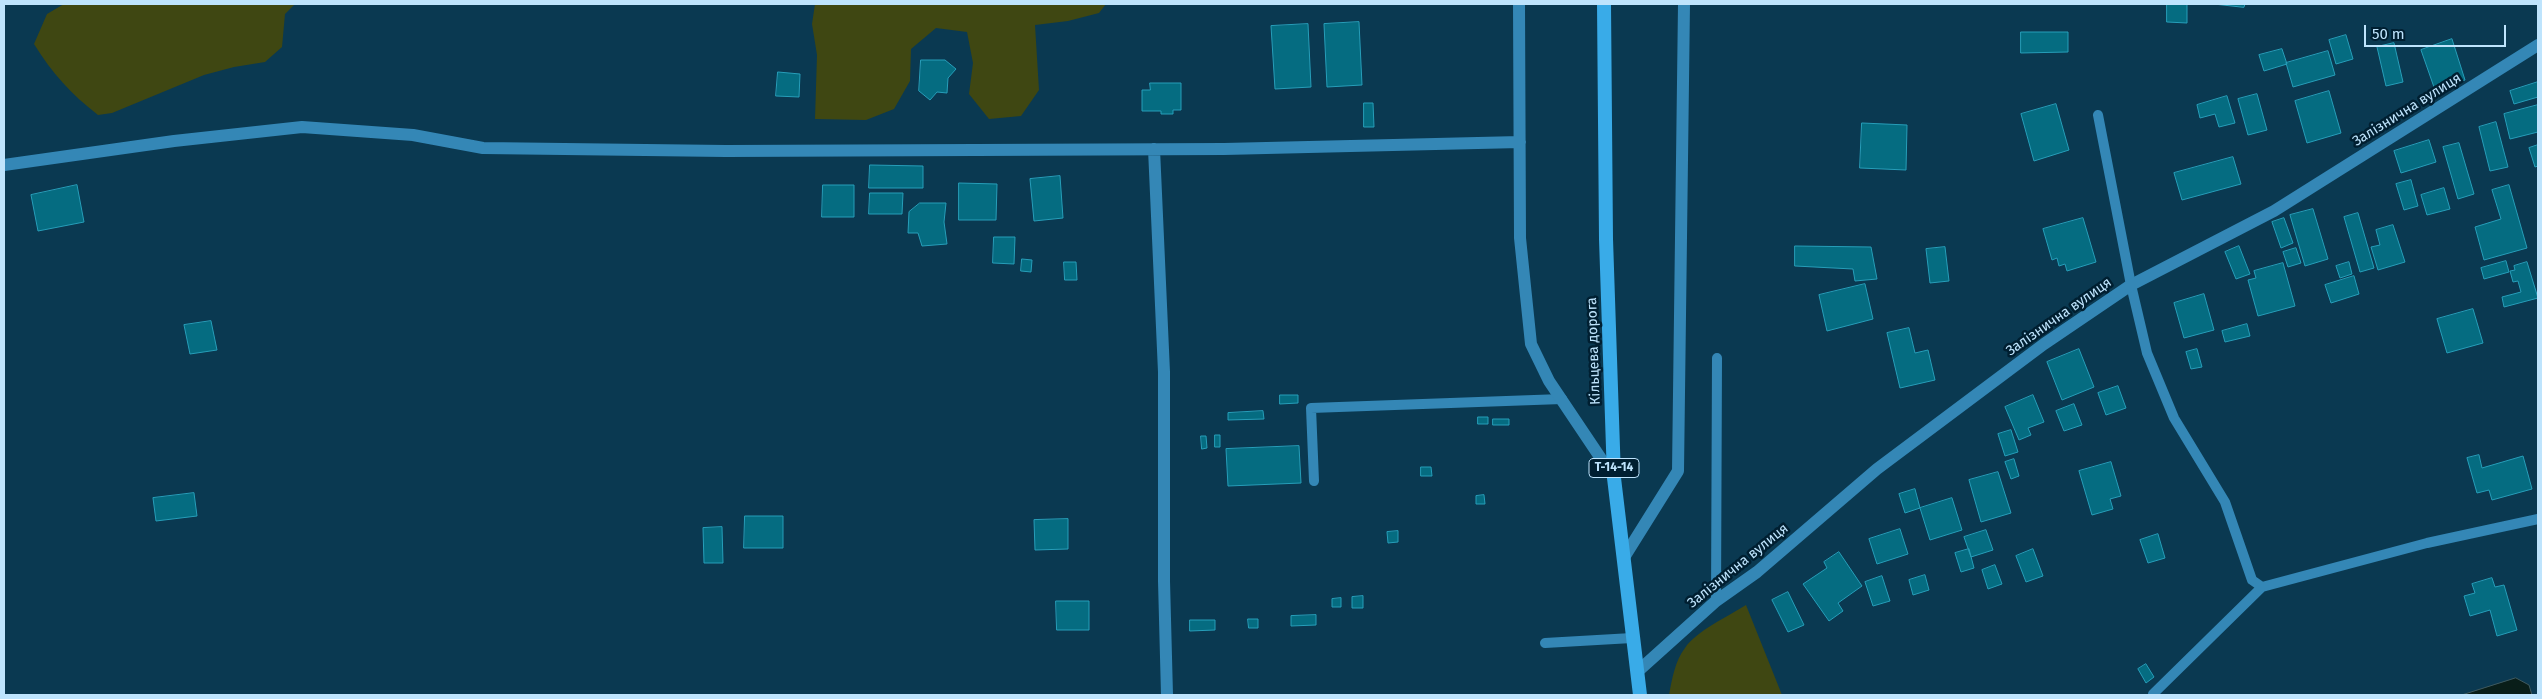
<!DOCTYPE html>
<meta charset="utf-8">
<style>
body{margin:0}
#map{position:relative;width:2542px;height:699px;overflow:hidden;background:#0a3951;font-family:"Fira Sans",sans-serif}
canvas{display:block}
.frame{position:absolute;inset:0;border:5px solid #bee4fd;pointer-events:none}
.scale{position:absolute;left:2364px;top:25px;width:142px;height:22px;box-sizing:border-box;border:2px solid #bee4fd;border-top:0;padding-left:6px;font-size:15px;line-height:18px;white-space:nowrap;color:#bee4fd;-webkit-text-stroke:4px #001f31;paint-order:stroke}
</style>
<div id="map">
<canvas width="2542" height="699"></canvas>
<div class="frame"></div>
<div class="scale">50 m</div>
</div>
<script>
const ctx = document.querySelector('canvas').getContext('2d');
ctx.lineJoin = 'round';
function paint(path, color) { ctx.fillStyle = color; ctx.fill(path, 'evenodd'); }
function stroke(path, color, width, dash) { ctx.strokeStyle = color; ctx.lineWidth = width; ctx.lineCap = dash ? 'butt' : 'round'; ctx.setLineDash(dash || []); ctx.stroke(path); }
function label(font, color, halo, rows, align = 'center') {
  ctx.font = font + ' "Fira Sans",sans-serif'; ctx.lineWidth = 5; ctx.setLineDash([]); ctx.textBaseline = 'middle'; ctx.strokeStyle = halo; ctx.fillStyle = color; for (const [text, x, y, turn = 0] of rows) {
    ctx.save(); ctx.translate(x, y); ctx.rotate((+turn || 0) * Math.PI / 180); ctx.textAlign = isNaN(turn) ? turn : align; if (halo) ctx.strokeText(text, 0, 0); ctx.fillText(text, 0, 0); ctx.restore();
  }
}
const green = new Path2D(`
 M 64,4 L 295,4 L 285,14 L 282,47 L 265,62 L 234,67 L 204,75 L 112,113 L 98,115 C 71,94 52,73 34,44 L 47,14 Z
 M 815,4 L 1106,4 L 1099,13 L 1068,21 L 1035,25 L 1039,90 L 1021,116 L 989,119 L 969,94 L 973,63 L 967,32 L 936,28 L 911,49 L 910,81 L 894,109 L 866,120 L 815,119 L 817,55 L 812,24 Z
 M 1746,605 L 1782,695 L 1669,695 C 1672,679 1675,661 1685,648 C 1696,631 1729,616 1746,605 Z`);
const water = new Path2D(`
 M 2516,678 L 2529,685 L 2532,695 L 2462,695 Z`);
const building = new Path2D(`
 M 2167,4 L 2187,4 L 2187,23 L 2167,22 Z
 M 2214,4 L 2245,4 L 2244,7 Z
 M 1359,22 L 1362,85 L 1327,87 L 1324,24 Z
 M 1308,24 L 1311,87 L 1275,89 L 1271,26 Z
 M 2021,32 L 2068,32 L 2068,52 L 2021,53 Z
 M 2346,35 L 2353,59 L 2336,64 L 2329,40 Z
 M 2452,39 L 2465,80 L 2435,90 L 2421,50 Z
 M 2394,43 L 2403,82 L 2386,86 L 2377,47 Z
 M 2282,49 L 2287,64 L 2264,71 L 2259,55 Z
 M 2328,51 L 2335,75 L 2293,87 L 2286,63 Z
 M 921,60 L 945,60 L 956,69 L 948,78 L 947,93 L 937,92 L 930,100 L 919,91 Z
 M 778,72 L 800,74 L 799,97 L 776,96 Z
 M 2538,82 L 2538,97 L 2514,104 L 2510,91 Z
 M 1150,83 L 1181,83 L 1181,110 L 1173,110 L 1173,114 L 1161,114 L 1161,111 L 1142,111 L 1142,90 L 1150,90 Z
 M 2329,91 L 2341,133 L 2307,143 L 2295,101 Z
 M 2257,94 L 2267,130 L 2248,135 L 2238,99 Z
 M 2227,96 L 2235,123 L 2219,127 L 2215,114 L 2200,118 L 2197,105 Z
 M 1364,103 L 1373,103 L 1374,127 L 1364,127 Z
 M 2056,104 L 2069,150 L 2034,161 L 2021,114 Z
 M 2538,105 L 2538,132 L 2510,139 L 2504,114 Z
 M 2496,122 L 2508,167 L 2490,171 L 2479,127 Z
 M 1862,123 L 1907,125 L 1906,170 L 1860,168 Z
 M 2429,140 L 2436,162 L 2401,173 L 2394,151 Z
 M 2459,143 L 2474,194 L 2458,199 L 2443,147 Z
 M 2538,145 L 2538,166 L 2535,167 L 2529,148 Z
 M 2233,157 L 2241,184 L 2182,200 L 2174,173 Z
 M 870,165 L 923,166 L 923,188 L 869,188 Z
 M 1060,176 L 1063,218 L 1034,221 L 1030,179 Z
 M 2411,180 L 2418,206 L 2404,210 L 2396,184 Z
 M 959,183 L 997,184 L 996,220 L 959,220 Z
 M 77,185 L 84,222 L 38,231 L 31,195 Z
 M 823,185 L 854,185 L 854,217 L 822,217 Z
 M 2509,185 L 2527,248 L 2484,260 L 2475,227 L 2501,219 L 2492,190 Z
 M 2444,188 L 2450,209 L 2427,215 L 2421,195 Z
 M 870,193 L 903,193 L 902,214 L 869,214 Z
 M 920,203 L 946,203 L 944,222 L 947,244 L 922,246 L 918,233 L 908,233 L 909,212 Z
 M 2313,209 L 2328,259 L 2305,266 L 2290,215 Z
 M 2358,213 L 2374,268 L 2360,272 L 2344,217 Z
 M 2083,218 L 2096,262 L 2067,271 L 2065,264 L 2059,266 L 2057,258 L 2052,260 L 2043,229 Z
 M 2284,218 L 2293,243 L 2281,248 L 2272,222 Z
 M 2393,225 L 2405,262 L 2378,270 L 2371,247 L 2380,245 L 2376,230 Z
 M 994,237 L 1015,237 L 1014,264 L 993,263 Z
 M 1795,246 L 1871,247 L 1877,279 L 1855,281 L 1853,269 L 1795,266 Z
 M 2239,246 L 2250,274 L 2236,279 L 2225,252 Z
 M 1945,247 L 1949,281 L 1930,283 L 1926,249 Z
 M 2296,248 L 2301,263 L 2288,267 L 2283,252 Z
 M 1022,259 L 1032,260 L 1031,272 L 1021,271 Z
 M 2506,261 L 2509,272 L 2484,279 L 2481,268 Z
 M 1064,262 L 1076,262 L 1077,280 L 1065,280 Z
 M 2349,262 L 2352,274 L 2340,278 L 2336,266 Z
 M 2527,262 L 2538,298 L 2504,307 L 2502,297 L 2521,292 L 2518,281 L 2513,282 L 2510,271 L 2515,270 L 2514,266 Z
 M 2283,263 L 2295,306 L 2258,316 L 2248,280 L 2256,278 L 2254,271 Z
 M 2354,276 L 2359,294 L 2331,303 L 2325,285 Z
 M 1865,284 L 1873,319 L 1827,331 L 1819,295 Z
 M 2204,294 L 2214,330 L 2184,338 L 2174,303 Z
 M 2473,309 L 2483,343 L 2447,353 L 2437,319 Z
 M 211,321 L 217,350 L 190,354 L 184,325 Z
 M 2247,324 L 2250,336 L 2225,342 L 2222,331 Z
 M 1909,328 L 1915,353 L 1928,350 L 1935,380 L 1900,388 L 1887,333 Z
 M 2079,349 L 2094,387 L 2062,400 L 2047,362 Z
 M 2197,349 L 2202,367 L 2191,369 L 2186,352 Z
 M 2118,386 L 2126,408 L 2106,415 L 2098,393 Z
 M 1280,395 L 1298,395 L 1298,403 L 1280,404 Z
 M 2033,395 L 2044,422 L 2028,428 L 2031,435 L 2019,440 L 2005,407 Z
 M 2074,404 L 2082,425 L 2064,431 L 2056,411 Z
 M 1263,411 L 1264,419 L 1228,420 L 1228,413 Z
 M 1478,417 L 1488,417 L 1488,424 L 1478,424 Z
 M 1493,419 L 1509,419 L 1509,425 L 1493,425 Z
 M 2011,430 L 2018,452 L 2005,456 L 1998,434 Z
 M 1215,435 L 1220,435 L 1220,447 L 1215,447 Z
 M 1201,436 L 1206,436 L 1207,448 L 1202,449 Z
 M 1299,446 L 1301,483 L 1228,486 L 1226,449 Z
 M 2479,455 L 2482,468 L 2523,456 L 2532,489 L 2492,500 L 2489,490 L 2477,493 L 2467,458 Z
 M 2014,459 L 2019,476 L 2011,479 L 2005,462 Z
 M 2111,462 L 2121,496 L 2110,499 L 2113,509 L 2092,515 L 2079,471 Z
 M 1421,467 L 1431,467 L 1432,476 L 1421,476 Z
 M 1998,472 L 2011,513 L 1981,522 L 1969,480 Z
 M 1915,489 L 1920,508 L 1905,513 L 1899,494 Z
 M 194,493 L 197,516 L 156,521 L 153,498 Z
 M 1484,495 L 1485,504 L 1476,504 L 1476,496 Z
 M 1952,498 L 1962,530 L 1930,540 L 1920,508 Z
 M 745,516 L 783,516 L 783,548 L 744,548 Z
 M 1068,519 L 1068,549 L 1035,550 L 1034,520 Z
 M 722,527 L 723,563 L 704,563 L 703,528 Z
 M 1900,529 L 1908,554 L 1877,564 L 1869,539 Z
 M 1986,530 L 1993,550 L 1971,557 L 1964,537 Z
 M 1398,531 L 1398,542 L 1388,543 L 1387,532 Z
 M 2158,534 L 2165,558 L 2148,563 L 2140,540 Z
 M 1969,549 L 1974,568 L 1961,572 L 1955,553 Z
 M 2033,549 L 2043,576 L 2026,582 L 2016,556 Z
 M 1839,552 L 1862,586 L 1838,603 L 1843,611 L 1829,621 L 1803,584 L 1827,568 L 1824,562 Z
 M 1995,565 L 2002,584 L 1988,589 L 1982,570 Z
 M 1925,575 L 1929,590 L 1913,595 L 1909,580 Z
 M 1882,576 L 1890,601 L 1873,606 L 1865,582 Z
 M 2492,578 L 2495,587 L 2504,585 L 2517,630 L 2497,636 L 2490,610 L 2470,616 L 2464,596 L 2475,593 L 2472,584 Z
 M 1788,592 L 1804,625 L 1788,632 L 1772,600 Z
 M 1363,596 L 1363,608 L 1352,608 L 1352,597 Z
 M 1341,598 L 1341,607 L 1332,607 L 1332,599 Z
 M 1056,601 L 1089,601 L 1089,630 L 1057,630 Z
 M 1316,615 L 1316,625 L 1291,626 L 1291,616 Z
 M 1248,619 L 1258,619 L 1258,628 L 1249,628 Z
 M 1190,620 L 1215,620 L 1215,630 L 1190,631 Z
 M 2146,664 L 2154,677 L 2146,683 L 2138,669 Z`);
const service = new Path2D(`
 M 2098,115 L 2131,285 L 2147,353 L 2174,418 L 2225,502 L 2252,580 L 2262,587 L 2427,543 L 2538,519
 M 1314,481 L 1311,408 L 1562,399
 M 1716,601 L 1717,358
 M 1545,643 L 1632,638
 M 2153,694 L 2262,587`);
const minor = new Path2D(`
 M 1519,4 L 1520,238 L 1531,344 L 1549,381 L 1614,478
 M 1154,149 L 1164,372 L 1164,581 L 1167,695
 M 4,165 L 174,141 L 302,127 L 413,135 L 483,148 L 726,151 L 1224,149 L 1520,142
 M 1623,559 L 1678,471 L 1684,4
 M 1637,672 L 1716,601 L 1757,572 L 1877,469 L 2044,344 L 2131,285 L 2274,211 L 2538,45`);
const trunk = new Path2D(`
 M 1604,4 L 1606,239 L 1614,478 L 1640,695`);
const shields = [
 [1614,468,50]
];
const shieldNames = [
 ["Т-14-14",1614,468]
];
const streetNames = [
 ["Залізнична вулиця",2407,110,-32],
 ["Залізнична вулиця",2059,317,-35],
 ["Кільцева дорога",1594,351,-92],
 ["Залізнична вулиця",1738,566,-39]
];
paint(green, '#3f4712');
paint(water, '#091e19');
stroke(water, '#3f595d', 1);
paint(building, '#056c81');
stroke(building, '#279eb9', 1);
stroke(service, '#3487b6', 10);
stroke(minor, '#3487b6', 12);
stroke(trunk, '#39abe8', 14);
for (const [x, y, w] of shields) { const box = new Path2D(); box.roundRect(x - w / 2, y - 9.5, w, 19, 4); ctx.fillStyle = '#001f31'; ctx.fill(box); stroke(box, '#bee4fd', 1); }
label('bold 12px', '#bee4fd', null, shieldNames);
label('14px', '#bee4fd', '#001f31', streetNames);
</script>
